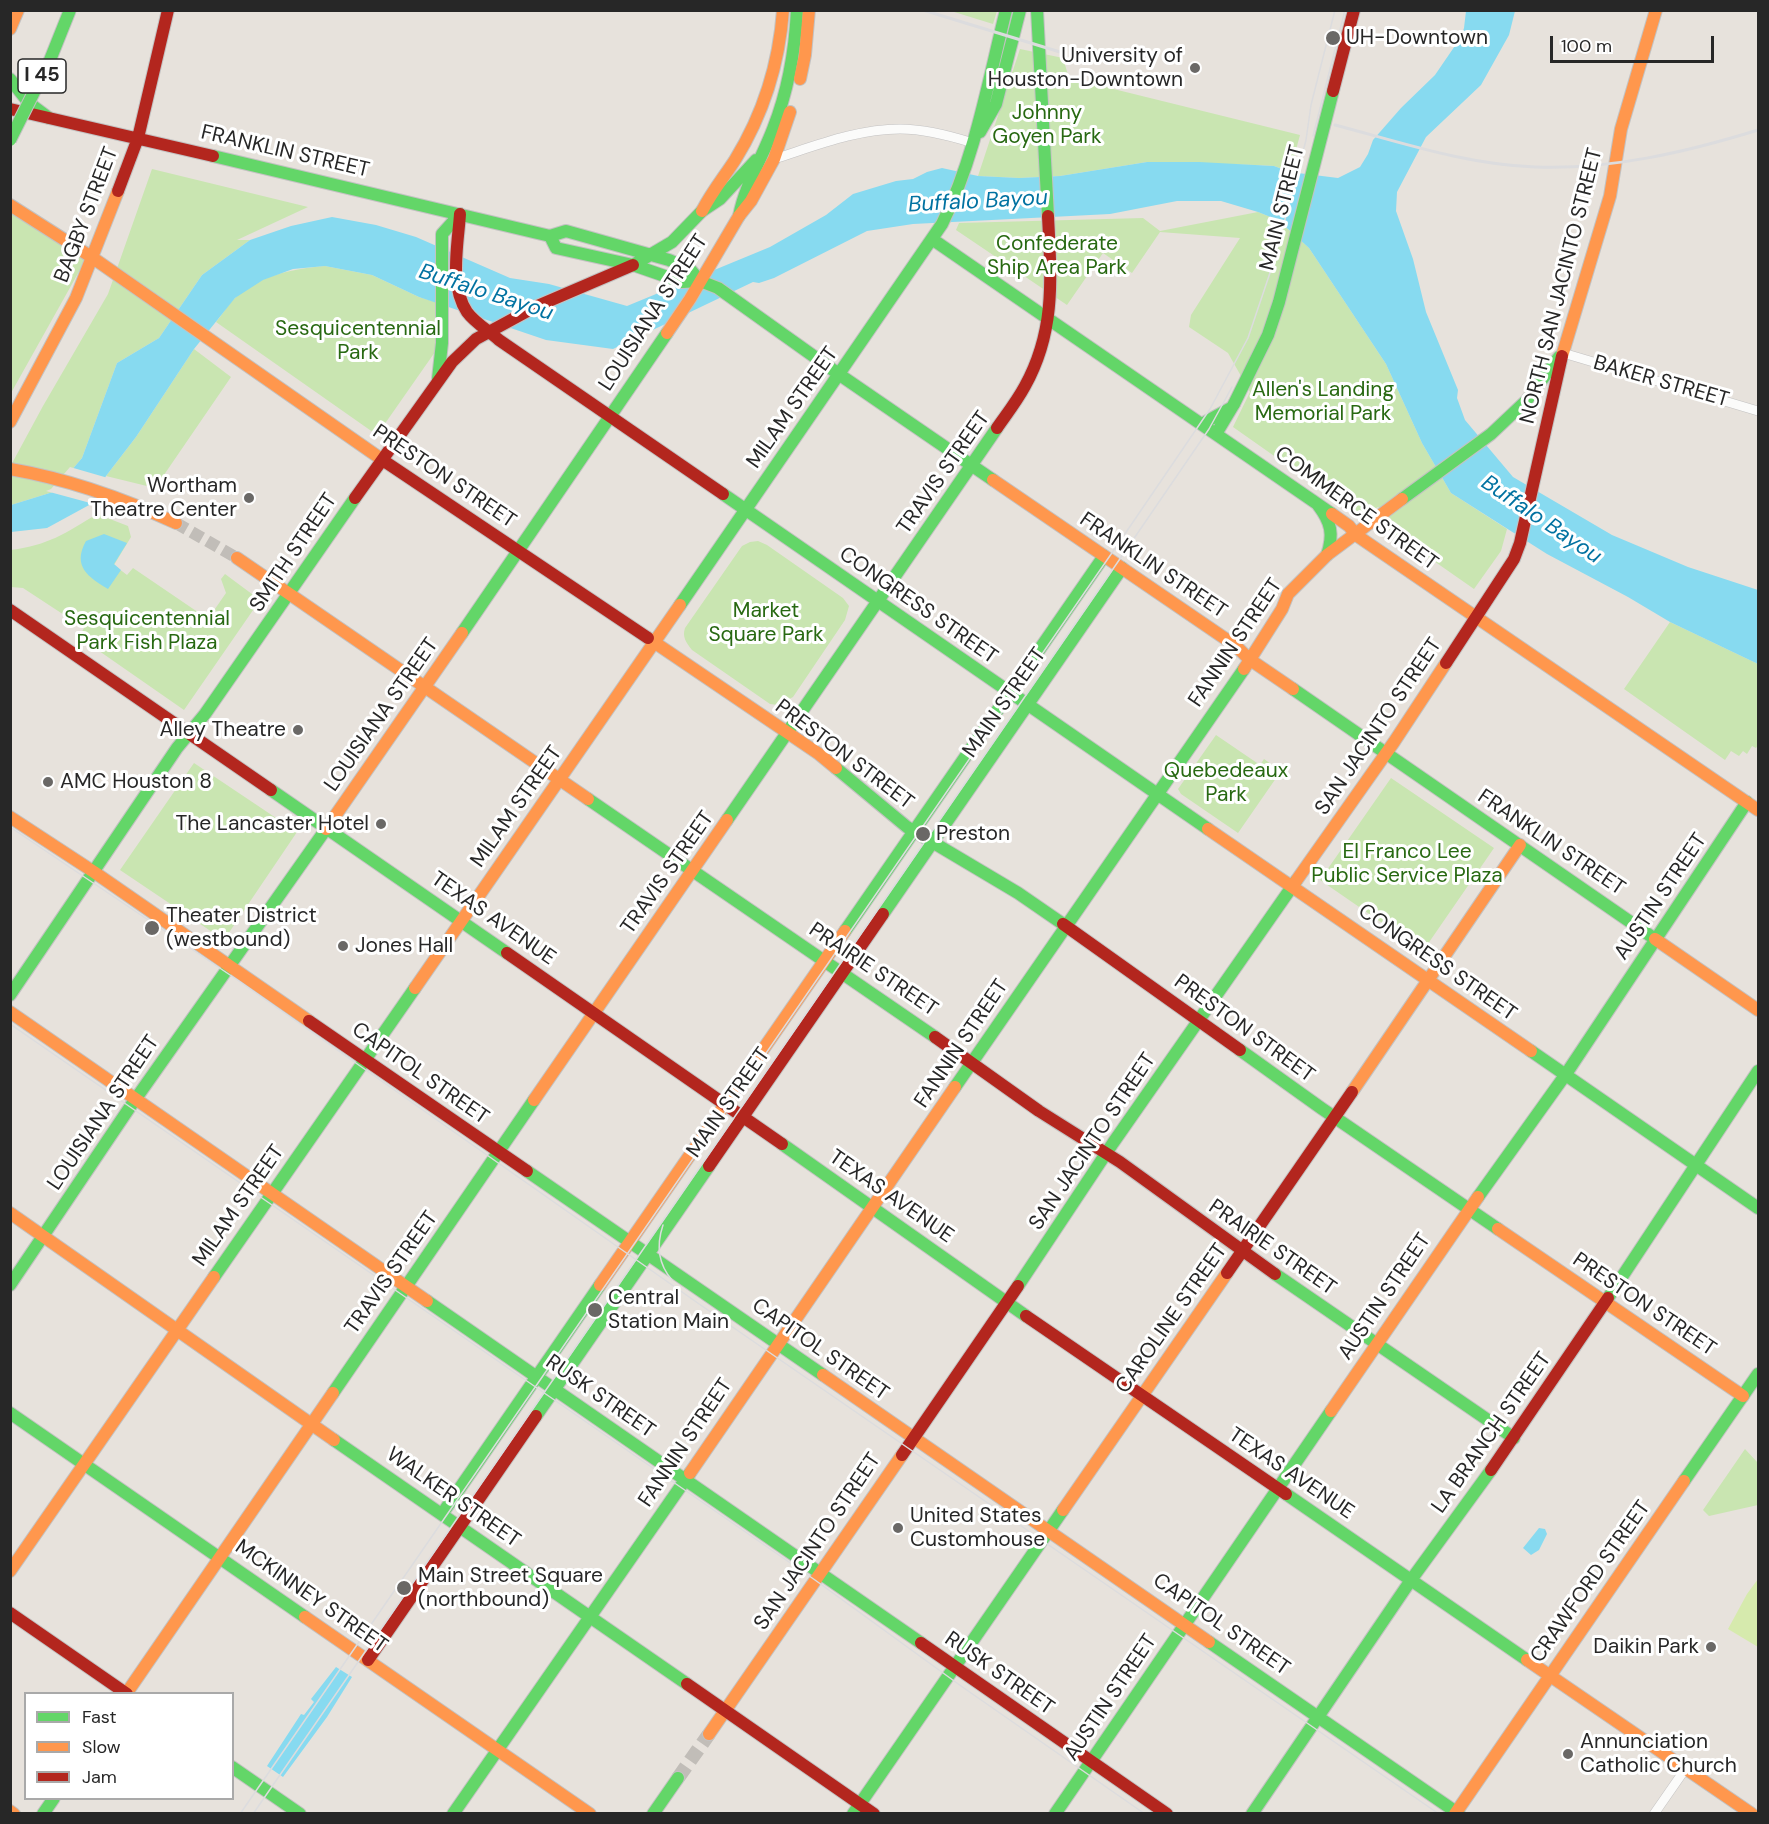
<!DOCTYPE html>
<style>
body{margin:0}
#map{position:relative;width:1769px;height:1824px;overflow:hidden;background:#e7e2dc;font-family:"DM Sans",sans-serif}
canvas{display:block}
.frame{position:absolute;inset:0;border:12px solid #272727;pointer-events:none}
.legend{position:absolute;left:24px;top:1692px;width:210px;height:108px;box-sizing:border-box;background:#fff;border:2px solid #a9a9a9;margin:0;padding:8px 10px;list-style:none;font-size:18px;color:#272727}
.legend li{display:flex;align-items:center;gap:12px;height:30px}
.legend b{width:30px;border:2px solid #a9a9a9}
.scale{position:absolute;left:1550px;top:36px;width:164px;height:27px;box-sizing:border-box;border:3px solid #272727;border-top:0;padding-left:8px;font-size:18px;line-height:21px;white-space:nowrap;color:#272727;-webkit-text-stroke:4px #fff;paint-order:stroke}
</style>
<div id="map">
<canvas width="1769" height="1824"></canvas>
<div class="frame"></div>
<ul class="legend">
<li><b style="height:8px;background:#63d668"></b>Fast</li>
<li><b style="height:8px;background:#ff974d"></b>Slow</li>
<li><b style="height:8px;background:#b3261e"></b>Jam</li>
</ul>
<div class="scale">100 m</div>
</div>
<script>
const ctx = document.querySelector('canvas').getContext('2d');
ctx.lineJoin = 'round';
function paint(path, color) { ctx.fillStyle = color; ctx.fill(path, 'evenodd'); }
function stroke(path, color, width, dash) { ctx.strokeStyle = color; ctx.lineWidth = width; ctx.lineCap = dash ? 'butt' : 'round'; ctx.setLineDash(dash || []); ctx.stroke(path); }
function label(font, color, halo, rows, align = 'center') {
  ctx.font = font + ' "DM Sans",sans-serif'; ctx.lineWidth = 6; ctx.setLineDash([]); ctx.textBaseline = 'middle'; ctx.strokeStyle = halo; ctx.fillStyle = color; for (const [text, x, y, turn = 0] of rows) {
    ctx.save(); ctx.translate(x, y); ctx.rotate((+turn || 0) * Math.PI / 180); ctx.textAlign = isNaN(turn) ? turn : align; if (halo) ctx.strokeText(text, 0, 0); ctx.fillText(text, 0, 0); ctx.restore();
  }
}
const green = new Path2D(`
 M 951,11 L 997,11 L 993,24 Z
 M 1020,49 L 1063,58 L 1069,78 L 1300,135 L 1290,172 L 1274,166 L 1256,165 L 1147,162 L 1060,176 L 1019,178 L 978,176 Z
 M 152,169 L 308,207 L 237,240 L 250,240 L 202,275 L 159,338 L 117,363 L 82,458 L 53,492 L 11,505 L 10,467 L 43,406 L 108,294 Z
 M 11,209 L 86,259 L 11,393 Z
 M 1258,212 L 1278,220 L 1309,248 L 1386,364 L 1422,443 L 1451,493 L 1507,529 L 1501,551 L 1474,589 L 1388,529 L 1395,523 L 1378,507 L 1363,516 L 1351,510 L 1233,427 L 1250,392 L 1228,353 L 1189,327 L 1191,315 L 1240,238 L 1160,232 L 1132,273 L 1103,253 L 1067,305 L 956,230 L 959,223 L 1143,218 L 1160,231 Z
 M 325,266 L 372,275 L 419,297 L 439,303 L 435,352 L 377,435 L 216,322 C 222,315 227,306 233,300 C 257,275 293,269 325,266 Z
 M 194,349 L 231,377 L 155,488 L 106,476 L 136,437 Z
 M 97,514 L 128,526 L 131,537 L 114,565 L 127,575 L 133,568 L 208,619 L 226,593 L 221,579 L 225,574 L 260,600 L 184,710 L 79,637 L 84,628 L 23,588 L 11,587 L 10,550 C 47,546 66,533 97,514 Z
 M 758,541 L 767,545 L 843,598 L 849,606 L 845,620 L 793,697 L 778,705 L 770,704 L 692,650 C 686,642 682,637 685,628 L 742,546 L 750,542 Z
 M 1670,622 L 1758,664 L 1758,745 L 1756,748 L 1752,746 L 1747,754 L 1743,751 L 1739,756 L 1731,751 L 1725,760 L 1624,689 Z
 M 1216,735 L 1260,765 L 1264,759 L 1281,771 L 1238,833 L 1181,794 L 1178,789 Z
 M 194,763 L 297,832 L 224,940 L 120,870 Z
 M 1391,778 L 1494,848 L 1423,951 L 1320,880 Z
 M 1745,1449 L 1758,1463 L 1758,1505 L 1709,1516 L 1703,1510 Z`);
const pitch = new Path2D(`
 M 1758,1579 L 1758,1647 L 1728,1629 L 1747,1594 Z`);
const water = new Path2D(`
 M 1466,11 L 1515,11 L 1509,35 L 1481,85 L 1426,137 L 1397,192 L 1396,211 L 1413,259 L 1426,312 L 1458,390 L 1457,398 L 1465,420 L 1513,477 L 1612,535 L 1688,567 L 1758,590 L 1758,664 L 1670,622 L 1628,597 L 1547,554 L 1451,493 L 1422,443 L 1386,364 L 1309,248 L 1278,220 L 1258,212 L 1221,201 L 1177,201 L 1110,214 L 913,224 L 867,231 L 774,278 L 759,283 L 753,282 L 613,349 L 546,340 L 419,297 L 372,275 L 325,266 L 293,269 L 263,280 L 235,298 L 194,349 L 136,437 L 106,476 L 91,504 L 47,528 L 11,532 L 11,505 L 53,492 L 82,458 L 117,363 L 159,338 L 202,275 L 250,240 L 291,226 L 332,217 L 376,225 L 416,237 L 510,278 L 549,284 L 627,306 L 770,247 L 826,215 L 853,194 L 896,181 L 913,179 L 927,172 L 942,168 L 978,176 L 1019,178 L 1060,176 L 1147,162 L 1199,162 L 1274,166 L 1290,172 L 1338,178 L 1360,167 L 1368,154 L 1373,140 L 1401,108 L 1435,75 L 1461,37 L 1464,28 Z
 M 104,534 L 127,543 L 114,564 L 121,570 L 108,589 C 88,577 72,566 86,541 Z
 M 1539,1528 L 1545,1529 L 1547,1534 L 1539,1550 L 1531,1555 L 1523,1548 Z
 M 336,1667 L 352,1677 L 327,1717 L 283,1777 L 267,1766 L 301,1714 L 304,1715 L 314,1702 L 311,1699 Z`);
const pier = new Path2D(`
 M 70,467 L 108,478 L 94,504 L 46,491 L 51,489 Z`);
const secondaryTunnel = new Path2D(`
 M 176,523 L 237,558`);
const primaryTunnel = new Path2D(`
 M 678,1778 L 709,1734`);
const street = new Path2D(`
 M 774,159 C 815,146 857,129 900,129 C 924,129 951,136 973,143
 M 1563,353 L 1758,411
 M 1654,1814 L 1686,1768`);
const fast = new Path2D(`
 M 1037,10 L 1048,216
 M 10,79 L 29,103 L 49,118
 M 980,132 L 996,104 L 1020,10
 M 213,156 L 550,236 L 566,231 L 669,260 L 690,269 L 700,281
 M 739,216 C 745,185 762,158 773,129 C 788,91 795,51 797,10
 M 550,236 L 556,248 L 633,265 L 682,282 L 700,281 L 718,288 L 840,375 L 993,480
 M 932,239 L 1332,514
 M 633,265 L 672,242 L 702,211 L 720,199 L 756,160
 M 438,379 L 442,343 L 442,234 L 460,214
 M 1202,424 L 1231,408
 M 1216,434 L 1234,404
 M 723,494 L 1208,829
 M 1402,499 L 1491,434 L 1527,400 L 1559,357
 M 1318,505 C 1331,522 1334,534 1327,555
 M 680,605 L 942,224 C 975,158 988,82 1006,10
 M 462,633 L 667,333
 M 1293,689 L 1655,939
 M 836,768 L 907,827 L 1018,893 L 1063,924
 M 271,790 L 507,953
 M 588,799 L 935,1037
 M 727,820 L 997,428
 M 883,914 L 1122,568
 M 845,931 L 1104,556
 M 10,995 L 177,748 L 205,714 L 355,498
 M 1240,1050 L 1321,1108 L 1498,1229
 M 1531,1051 L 1758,1208
 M 955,1087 L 1244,669
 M 782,1144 L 1026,1316
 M 527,1171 L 823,1375
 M 1478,1197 L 1566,1074 L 1747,802
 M 1275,1274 L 1514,1438
 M 214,1277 L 415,988
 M 10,1285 L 130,1107 L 326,829
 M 1018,1286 L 1113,1143 L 1296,881
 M 1608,1298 L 1758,1071
 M 427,1301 L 921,1643
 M 333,1393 L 534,1100
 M 10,1413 L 305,1617
 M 536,1416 L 709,1166
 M 334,1440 L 687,1684
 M 1684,1481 L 1758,1374
 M 1286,1494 L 1527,1660
 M 442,1514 L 600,1285
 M 1209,1642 L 1459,1814
 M 232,1767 L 300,1814
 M 43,1814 L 54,1798
 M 453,1814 L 690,1473
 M 653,1814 L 678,1778
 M 853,1814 L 1063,1510
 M 1055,1814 L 1331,1411
 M 1252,1814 L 1411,1580 L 1491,1470`);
const slow = new Path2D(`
 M 10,29 L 18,10
 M 800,79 L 805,55 L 809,10
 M 774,159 L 790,112
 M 10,205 L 93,258 L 387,463
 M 702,211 C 711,193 724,177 735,160 C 764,113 779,65 783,10
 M 667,333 L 690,299 L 739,216 L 751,201 L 774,159
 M 1562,356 L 1610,196 L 1621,129 L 1656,10
 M 10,422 L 76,298 L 118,191
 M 10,469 C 68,479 122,498 176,523
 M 993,480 L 1236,646 L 1249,659 L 1293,689
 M 1332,514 L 1349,526 L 1356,535 L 1758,810
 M 237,558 L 588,799
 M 648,638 L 819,754 L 836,768
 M 1244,669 L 1282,609 L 1288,594 L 1327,555 L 1402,499
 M 10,817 L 94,872 L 309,1021
 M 326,829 L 462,633
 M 1208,829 L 1531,1051
 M 1296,881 L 1394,742 L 1446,663
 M 1655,939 L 1758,1010
 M 415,988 L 680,605
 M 10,1012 L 427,1301
 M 1352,1092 L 1520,845
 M 534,1100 L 727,820
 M 10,1213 L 334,1440
 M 1498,1229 L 1743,1396
 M 600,1285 L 845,931
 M 823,1375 L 1209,1642
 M 1331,1411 L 1478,1197
 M 690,1473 L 955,1087
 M 1063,1510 L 1227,1273
 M 10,1571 L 214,1277
 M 305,1617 L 590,1814
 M 1527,1660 L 1752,1814
 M 126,1694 L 333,1393
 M 709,1734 L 902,1455
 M 10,1811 L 14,1814
 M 1455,1814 L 1684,1481`);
const jam = new Path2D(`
 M 10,109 L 213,156
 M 118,191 L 138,138 L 168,10
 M 460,214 C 458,244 449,285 467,312 C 475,323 489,331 499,340 L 723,494
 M 997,428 C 1006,415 1017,401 1025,386 C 1056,330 1051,277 1048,216
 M 387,463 L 648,638
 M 355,498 L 452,362 L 476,339 L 535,307 L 633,265
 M 10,610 L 271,790
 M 1446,663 L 1514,559 L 1520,543 L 1562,356
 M 1063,924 L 1240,1050
 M 507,953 L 782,1144
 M 309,1021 L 527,1171
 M 935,1037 L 1039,1111 L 1120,1162 L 1275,1274
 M 709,1166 L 883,914
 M 1227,1273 L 1352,1092
 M 1026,1316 L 1286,1494
 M 902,1455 L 1018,1286
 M 1491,1470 L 1608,1298
 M 10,1613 L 127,1694
 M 921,1643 L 1167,1814
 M 368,1660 L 536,1416
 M 687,1684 L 874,1814`);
const tram = new Path2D(`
 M 1313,136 L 1345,10
 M 10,827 L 239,981 L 702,1306 L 1439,1814
 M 10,1024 L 815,1580 L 961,1686 L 1145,1814
 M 663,1225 C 656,1246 658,1264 672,1280
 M 240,1814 L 1116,547 L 1210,409 L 1248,338 L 1274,261 L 1306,140 L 1311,105 L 1335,10
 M 253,1814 L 1102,585 L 1209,429 L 1232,387`);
const rail = new Path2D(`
 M 923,10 L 1060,52
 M 1335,125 C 1400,142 1467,165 1535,167 C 1610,170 1687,152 1758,130`);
const fastBridge = new Path2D(`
 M 10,140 L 50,60 L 70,10
 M 1234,404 L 1268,335 L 1279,302 L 1333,91`);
const jamBridge = new Path2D(`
 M 1333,91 L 1354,10`);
const markers = [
 [1333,38,8,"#6a6866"],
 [1195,68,6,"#6a6866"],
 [249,498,6,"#6a6866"],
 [298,730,6,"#6a6866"],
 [48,782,6,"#6a6866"],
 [381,824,6,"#6a6866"],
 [923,834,8,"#6a6866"],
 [152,928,8,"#6a6866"],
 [343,946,6,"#6a6866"],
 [595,1310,8,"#6a6866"],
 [898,1528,6,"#6a6866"],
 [404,1588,8,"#6a6866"],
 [1711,1647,6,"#6a6866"],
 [1568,1754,6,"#6a6866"]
];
const shields = [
 [42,76,48]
];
const shieldNames = [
 ["I 45",42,76]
];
const poiNames = [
 ["UH-Downtown",1346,38],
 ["University of",1183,56,"right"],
 ["Houston-Downtown",1183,80,"right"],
 ["Wortham",237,486,"right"],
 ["Theatre Center",237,510,"right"],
 ["Alley Theatre",286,730,"right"],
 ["AMC Houston 8",60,782],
 ["The Lancaster Hotel",369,824,"right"],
 ["Preston",936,834],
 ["Theater District",166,916],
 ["(westbound)",166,940],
 ["Jones Hall",355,946],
 ["Central",608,1298],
 ["Station Main",608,1322],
 ["United States",910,1516],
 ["Customhouse",910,1540],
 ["Main Street Square",418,1576],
 ["(northbound)",418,1600],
 ["Daikin Park",1699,1647,"right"],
 ["Annunciation",1580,1742],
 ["Catholic Church",1580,1766]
];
const parkNames = [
 ["Johnny",1047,113],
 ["Goyen Park",1047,137],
 ["Confederate",1057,244],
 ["Ship Area Park",1057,268],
 ["Sesquicentennial",358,329],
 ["Park",358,353],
 ["Allen's Landing",1323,390],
 ["Memorial Park",1323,414],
 ["Market",766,611],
 ["Square Park",766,635],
 ["Sesquicentennial",147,619],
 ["Park Fish Plaza",147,643],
 ["Quebedeaux",1226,771],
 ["Park",1226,795],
 ["El Franco Lee",1407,852],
 ["Public Service Plaza",1407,876]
];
const streetNames = [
 ["FRANKLIN STREET",285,152,13],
 ["MAIN STREET",1283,208,-76],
 ["BAGBY STREET",87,215,-69],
 ["NORTH SAN JACINTO STREET",1562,286,-76],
 ["LOUISIANA STREET",654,313,-57],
 ["BAKER STREET",1661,382,16],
 ["MILAM STREET",793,408,-55],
 ["TRAVIS STREET",944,473,-55],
 ["PRESTON STREET",444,477,34],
 ["COMMERCE STREET",1356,509,36],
 ["SMITH STREET",294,553,-56],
 ["FRANKLIN STREET",1153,566,34],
 ["CONGRESS STREET",918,606,35],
 ["FANNIN STREET",1236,643,-56],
 ["MAIN STREET",1005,703,-55],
 ["LOUISIANA STREET",382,715,-55],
 ["SAN JACINTO STREET",1379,727,-56],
 ["PRESTON STREET",844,755,37],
 ["MILAM STREET",517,807,-55],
 ["FRANKLIN STREET",1551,843,34],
 ["TRAVIS STREET",668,873,-55],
 ["AUSTIN STREET",1661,897,-56],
 ["TEXAS AVENUE",493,919,35],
 ["CONGRESS STREET",1437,963,35],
 ["PRAIRIE STREET",873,970,34],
 ["PRESTON STREET",1244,1029,36],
 ["FANNIN STREET",962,1044,-56],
 ["CAPITOL STREET",420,1074,35],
 ["MAIN STREET",729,1103,-55],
 ["LOUISIANA STREET",104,1113,-56],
 ["SAN JACINTO STREET",1093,1142,-56],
 ["TEXAS AVENUE",891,1197,35],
 ["MILAM STREET",239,1206,-55],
 ["PRAIRIE STREET",1272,1248,35],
 ["TRAVIS STREET",392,1273,-55],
 ["AUSTIN STREET",1385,1297,-56],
 ["PRESTON STREET",1644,1305,34],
 ["CAROLINE STREET",1172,1319,-55],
 ["CAPITOL STREET",820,1350,35],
 ["RUSK STREET",600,1397,35],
 ["LA BRANCH STREET",1492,1433,-55],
 ["FANNIN STREET",686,1443,-56],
 ["TEXAS AVENUE",1291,1474,34],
 ["WALKER STREET",453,1498,35],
 ["SAN JACINTO STREET",818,1542,-56],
 ["CRAWFORD STREET",1591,1582,-55],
 ["MCKINNEY STREET",311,1597,35],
 ["CAPITOL STREET",1221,1625,35],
 ["RUSK STREET",999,1674,35],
 ["AUSTIN STREET",1111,1698,-56]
];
const waterNames = [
 ["Buffalo Bayou",978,202,-3],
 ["Buffalo Bayou",486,293,18],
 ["Buffalo Bayou",1541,520,34]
];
paint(green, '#c9e5b1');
paint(pitch, '#d6eaad');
paint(water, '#87daf0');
paint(pier, '#e7e2dc');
stroke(secondaryTunnel, '#c1bdb8', 12, [12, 6]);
stroke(primaryTunnel, '#c1bdb8', 14, [14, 7]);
stroke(street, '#c3c2c2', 10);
stroke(fast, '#c3c2c2', 14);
stroke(slow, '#c3c2c2', 14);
stroke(jam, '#c3c2c2', 14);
stroke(street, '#fbfbfa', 9);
stroke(fast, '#63d668', 12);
stroke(slow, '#ff974d', 12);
stroke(jam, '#b3261e', 12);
stroke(tram, '#dcdcde', 1.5);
stroke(rail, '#dcdcde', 3);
stroke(fastBridge, '#c3c2c2', 14, []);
stroke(jamBridge, '#c3c2c2', 14, []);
stroke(fastBridge, '#63d668', 12);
stroke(jamBridge, '#b3261e', 12);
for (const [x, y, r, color] of markers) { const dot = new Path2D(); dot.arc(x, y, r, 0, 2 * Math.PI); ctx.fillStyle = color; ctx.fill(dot); stroke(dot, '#fff', 2); }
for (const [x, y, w] of shields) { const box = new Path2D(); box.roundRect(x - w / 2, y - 17, w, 34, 4.5); ctx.fillStyle = '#fff'; ctx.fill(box); stroke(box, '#272727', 1.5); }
label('bold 20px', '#272727', null, shieldNames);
label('21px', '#272727', '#fff', poiNames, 'left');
label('21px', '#286912', '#fff', parkNames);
label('21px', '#272727', '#fff', streetNames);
label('italic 22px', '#0172a1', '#fff', waterNames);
</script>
